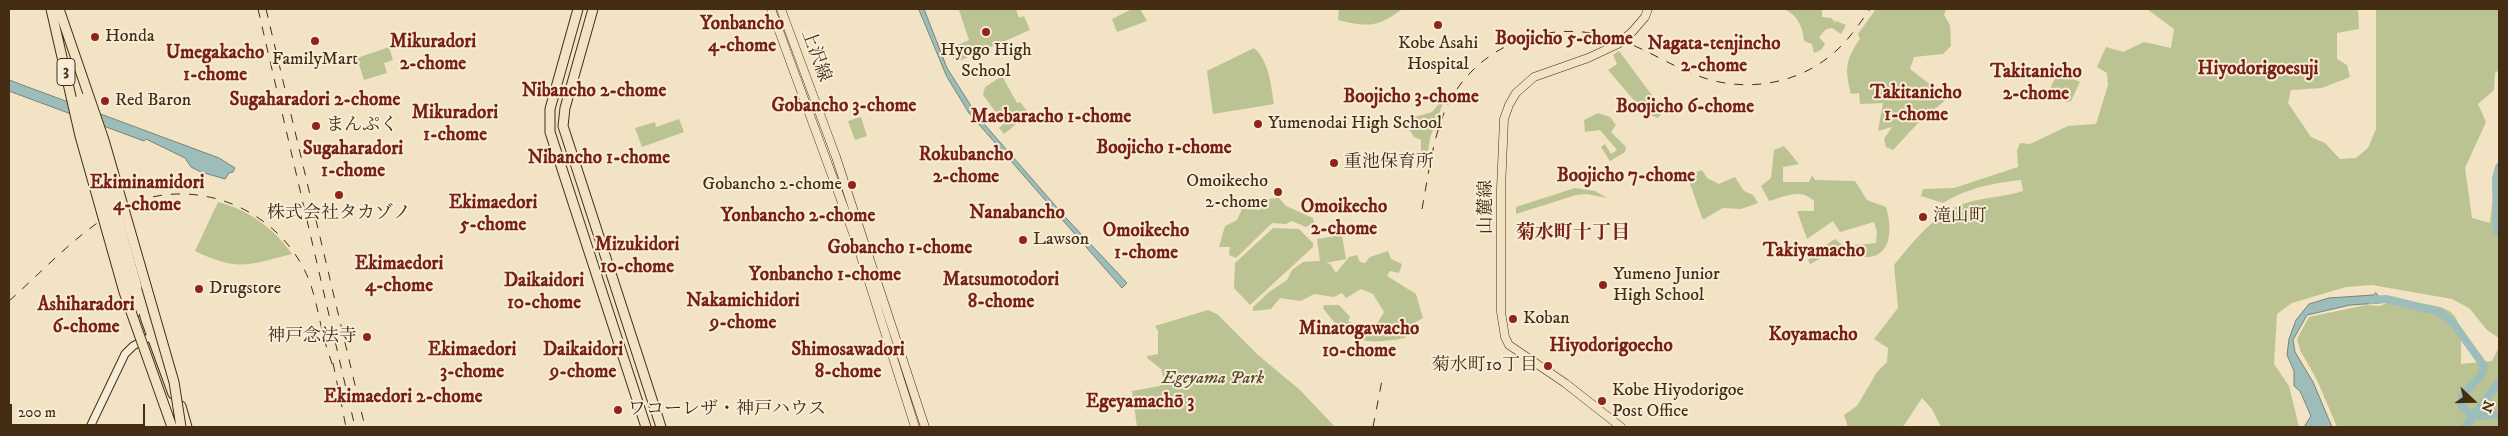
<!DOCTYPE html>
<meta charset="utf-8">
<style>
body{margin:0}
#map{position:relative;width:2508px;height:436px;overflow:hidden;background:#f1e3c3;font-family:"IM FELL DW Pica",serif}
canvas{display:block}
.frame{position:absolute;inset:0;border:10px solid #452d14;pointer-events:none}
.north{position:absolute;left:2448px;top:376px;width:50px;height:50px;-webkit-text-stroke:4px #f6edd8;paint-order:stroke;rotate:111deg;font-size:14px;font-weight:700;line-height:20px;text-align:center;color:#452d14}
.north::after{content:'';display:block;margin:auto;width:18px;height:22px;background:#452d14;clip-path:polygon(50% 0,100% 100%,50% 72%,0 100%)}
.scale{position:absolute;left:10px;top:404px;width:135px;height:22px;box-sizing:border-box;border:2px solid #452d14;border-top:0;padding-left:6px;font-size:15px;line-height:18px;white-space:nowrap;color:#452d14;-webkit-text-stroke:4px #f6edd8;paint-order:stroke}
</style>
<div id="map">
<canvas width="2508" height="436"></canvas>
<div class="frame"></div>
<div class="north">N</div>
<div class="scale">200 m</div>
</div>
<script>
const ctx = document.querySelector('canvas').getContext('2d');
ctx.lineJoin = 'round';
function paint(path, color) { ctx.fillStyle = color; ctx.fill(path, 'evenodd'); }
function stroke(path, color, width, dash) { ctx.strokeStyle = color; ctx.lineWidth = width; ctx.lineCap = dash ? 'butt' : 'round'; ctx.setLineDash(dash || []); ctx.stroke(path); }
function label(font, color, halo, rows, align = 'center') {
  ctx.font = font + ' "IM FELL DW Pica","Noto Serif JP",serif'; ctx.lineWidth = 4; ctx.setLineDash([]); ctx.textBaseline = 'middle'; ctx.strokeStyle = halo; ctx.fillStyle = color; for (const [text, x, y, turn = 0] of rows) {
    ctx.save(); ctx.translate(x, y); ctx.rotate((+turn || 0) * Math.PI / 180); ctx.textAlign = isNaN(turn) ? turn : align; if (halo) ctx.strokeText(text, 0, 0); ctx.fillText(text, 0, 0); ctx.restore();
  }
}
const green = new Path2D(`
 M 956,9 L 1016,9 L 1019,18 L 1024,16 L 1030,30 L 959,61 L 954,60 L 951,48 L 969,40 L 959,10 Z
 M 1132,9 L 1140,9 L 1147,21 L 1117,32 L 1112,19 Z
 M 1339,9 L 1402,9 C 1378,28 1367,27 1338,20 Z
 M 1784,9 L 1822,9 L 1822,17 L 1831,18 L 1835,22 L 1833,26 L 1836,21 L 1846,25 L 1841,34 L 1832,28 L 1826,29 L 1819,37 L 1825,44 L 1821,50 L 1814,53 L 1812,44 L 1804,41 C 1803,27 1797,14 1784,9 Z
 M 1876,9 L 1946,9 L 1944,15 L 1950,25 L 1951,46 L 1943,54 L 1914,57 L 1910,69 L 1948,98 L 1919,122 L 1893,150 L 1886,147 L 1884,139 L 1892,127 L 1878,131 L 1883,103 L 1860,104 L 1859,93 L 1851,94 C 1845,69 1845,60 1860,39 L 1858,34 Z
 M 2147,9 L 2358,9 L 2359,29 L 2337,33 L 2337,59 L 2347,65 L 2350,77 L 2322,88 L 2291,90 L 2288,103 L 2311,137 L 2325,143 L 2340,159 L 2356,158 L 2368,148 L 2376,129 L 2376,9 L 2499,9 L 2499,70 L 2495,73 L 2494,90 L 2478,104 L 2486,122 L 2465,168 L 2472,218 L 2490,223 L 2495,178 L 2499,162 L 2499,338 L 2487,330 L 2469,308 L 2452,299 L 2372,285 L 2346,287 L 2292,303 L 2277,314 L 2274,364 L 2289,386 L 2299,427 L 1941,427 L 1932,409 L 1922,398 L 1903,427 L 1848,427 L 1844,415 L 1857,406 L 1877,372 L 1887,362 L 1888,348 L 1874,339 L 1898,308 L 1894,265 C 1914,241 1935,213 1966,203 C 1985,197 2005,197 2023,191 L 2021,180 C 1993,183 1967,188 1943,203 L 1921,196 L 1923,189 L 1954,188 L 2018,167 L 2017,150 L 2020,143 L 2030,144 L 2068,126 L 2096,124 L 2108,85 L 2107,73 L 2097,67 L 2106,47 L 2123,52 L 2144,42 L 2171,48 L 2174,29 Z
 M 389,47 L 393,60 L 384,63 L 387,73 L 364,80 L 357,58 Z
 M 1254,48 C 1269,61 1271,85 1274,104 L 1213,114 L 1207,71 Z
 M 1619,51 L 1657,102 L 1667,108 L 1658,118 L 1645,113 L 1608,70 L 1617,64 L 1613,55 Z
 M 2058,72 L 2080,82 L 2071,101 L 2067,102 L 2050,96 L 2049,91 Z
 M 1002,76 L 1017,103 L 1020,102 L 1027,111 L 1025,117 L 1004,134 L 999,128 L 1004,123 L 983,95 L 985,87 Z
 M 1443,99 L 1444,101 L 1430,138 L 1428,151 L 1421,152 L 1421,140 L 1414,137 L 1405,123 L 1408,119 L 1432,112 Z
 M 1598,113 L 1610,117 L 1616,125 L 1611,132 L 1626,147 L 1625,152 L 1610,161 L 1601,147 L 1605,144 L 1611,154 L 1617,150 L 1600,130 L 1585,132 L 1584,120 Z
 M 861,117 L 867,136 L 855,140 L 848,121 Z
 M 679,119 L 684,132 L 642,147 L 635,128 L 655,122 L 656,127 Z
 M 1784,146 L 1799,164 L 1783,167 L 1783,182 L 1809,182 L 1812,175 L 1815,180 L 1855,181 L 1867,200 L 1886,207 C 1891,224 1894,253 1870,257 C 1859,258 1846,250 1835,252 C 1827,253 1817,261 1810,264 L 1808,260 L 1820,249 L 1835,239 L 1844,246 L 1876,243 L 1877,232 L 1874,222 L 1840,232 L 1833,221 L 1807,239 L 1797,211 L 1814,211 L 1814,201 C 1801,188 1785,196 1769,201 L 1761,186 L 1771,178 L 1774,150 Z
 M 1702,170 L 1707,178 L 1719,184 L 1735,177 L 1744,191 L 1753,195 L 1758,203 L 1741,209 L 1723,208 L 1704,219 L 1702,218 L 1687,175 Z
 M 1575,188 L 1595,191 L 1607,198 L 1587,194 L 1576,195 L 1516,214 L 1516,207 Z
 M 1279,198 L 1286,206 L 1313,218 L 1314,223 L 1306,227 L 1292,221 L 1286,224 L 1272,223 L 1236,258 L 1229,255 L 1230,247 L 1219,247 L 1225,226 L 1237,220 L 1242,209 L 1260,210 L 1268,199 Z
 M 218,202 C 248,210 274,228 292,254 C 247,265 239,272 195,251 Z
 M 1273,228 L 1299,229 L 1313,243 L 1313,247 L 1250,305 L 1234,288 L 1235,263 Z
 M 1342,235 L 1346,259 L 1326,263 L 1330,264 L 1336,273 L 1349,257 L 1357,255 L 1360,262 L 1365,263 L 1370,257 L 1388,251 L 1391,259 L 1402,264 L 1399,273 L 1390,271 L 1387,276 L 1416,294 L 1423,318 L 1409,326 L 1405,338 C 1363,345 1349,344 1323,308 L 1324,305 L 1339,305 L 1350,317 L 1348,321 L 1368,331 L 1378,322 L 1384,312 L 1373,294 L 1361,289 L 1346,298 L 1342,293 L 1334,297 L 1314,294 L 1301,301 L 1280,298 L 1271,309 L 1253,311 L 1253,307 L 1269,292 L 1287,280 L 1292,270 L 1303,262 L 1320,261 L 1317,239 Z
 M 2396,299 C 2453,310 2463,301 2461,364 L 2492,361 L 2499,347 L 2499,427 L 2337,427 L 2317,380 L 2300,350 L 2297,339 L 2309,317 L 2366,305 L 2380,306 Z
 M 1208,310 L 1217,314 L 1258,355 L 1300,390 L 1335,427 L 1137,427 L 1132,391 L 1160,386 L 1164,380 L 1161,369 L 1147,358 L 1147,356 L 1158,354 L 1158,331 L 1155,326 Z`);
const water = new Path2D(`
 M 919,9 L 924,9 L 947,68 L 978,117 L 1067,219 L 1127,283 L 1122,288 L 969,113 L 947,77 Z
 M 9,80 L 219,158 L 235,168 L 233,172 L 229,173 L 225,179 L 201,172 L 191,167 L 185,158 L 146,139 L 144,141 L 9,91 Z
 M 2376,293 L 2381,299 L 2380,303 L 2350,305 L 2307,315 L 2293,340 L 2295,352 L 2313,382 L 2332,427 L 2304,427 L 2311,416 L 2300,391 L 2294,386 L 2294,371 L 2287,355 L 2289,339 L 2296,320 L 2309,304 L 2329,298 L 2373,295 Z`);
const river = new Path2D(`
 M 2497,231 L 2496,179 L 2499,167
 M 2371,300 L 2386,299 L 2440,312 L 2454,324 L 2484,366 L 2481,376 L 2462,395 L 2462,407 L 2473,416
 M 2473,416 L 2499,415
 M 2465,427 L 2499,382`);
const secondary = new Path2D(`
 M 90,427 L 125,354 L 133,346 L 152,336`);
const primary = new Path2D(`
 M 771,9 L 856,241 L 915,427
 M 781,9 L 836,157 L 925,427
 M 1621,427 L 1565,383 L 1509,345 L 1505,337 L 1501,312 L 1501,189 L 1504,119 L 1509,105 L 1516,93 L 1534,77 L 1588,58 L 1618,44 L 1632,32 L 1645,17 L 1648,9`);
const trunk = new Path2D(`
 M 578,9 L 550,109 L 550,132 L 646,427
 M 593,9 L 565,108 L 563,126 L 661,427
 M 137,287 L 146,320 L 173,394
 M 129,290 L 135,313`);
const motorway = new Path2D(`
 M 181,406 L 187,427`);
const rail = new Path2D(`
 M 258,9 L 355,427
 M 266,9 L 365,427
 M 1422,209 C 1428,177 1432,143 1444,113 C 1471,48 1543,18 1610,37 C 1640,45 1667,64 1696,75 C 1743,94 1800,85 1837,50 C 1850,38 1860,23 1870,9
 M 9,301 C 43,271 76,234 116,211 C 182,173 269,201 304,269 C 314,288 317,309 322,330 C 325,344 330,357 334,370
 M 333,363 L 346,427
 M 1373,427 L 1383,375`);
const trunkBridge = new Path2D(`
 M 84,98 L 137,287
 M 77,101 L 129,290`);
const motorwayBridge = new Path2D(`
 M 51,9 L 80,136 L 124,292 L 172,427
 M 59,9 L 104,140 L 174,382 L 181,427`);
const markers = [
 [1438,25,5,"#8f2418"],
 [986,32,5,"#8f2418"],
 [95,37,5,"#8f2418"],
 [315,41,5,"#8f2418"],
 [105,101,5,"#8f2418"],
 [1258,124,5,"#8f2418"],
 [316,126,5,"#8f2418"],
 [1334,163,5,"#8f2418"],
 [852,185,5,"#8f2418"],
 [1278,192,5,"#8f2418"],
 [339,195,5,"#8f2418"],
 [1923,217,5,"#8f2418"],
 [1023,240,5,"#8f2418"],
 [1603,285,5,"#8f2418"],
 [199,289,5,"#8f2418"],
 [1513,319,5,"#8f2418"],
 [367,337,5,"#8f2418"],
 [1548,366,5,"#8f2418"],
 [1602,401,5,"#8f2418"],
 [618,410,5,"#8f2418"]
];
const shields = [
 [66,72,18]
];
const shieldNames = [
 ["3",66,72]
];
const poiNames = [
 ["Honda",105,37],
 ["Kobe Asahi",1438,44,"center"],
 ["Hospital",1438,65,"center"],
 ["Hyogo High",986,51,"center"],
 ["School",986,72,"center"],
 ["FamilyMart",315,60,"center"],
 ["Red Baron",115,101],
 ["Yumenodai High School",1268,124],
 ["まんぷく",326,126],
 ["重池保育所",1344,163],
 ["Omoikecho",1268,182,"right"],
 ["2-chome",1268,203,"right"],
 ["Gobancho 2-chome",842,185,"right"],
 ["株式会社タカゾノ",339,214,"center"],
 ["滝山町",1933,217],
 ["Lawson",1033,240],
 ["Yumeno Junior",1613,275],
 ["High School",1613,296],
 ["Drugstore",209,289],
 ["Koban",1523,319],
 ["神戸念法寺",357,337,"right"],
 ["菊水町10丁目",1538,366,"right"],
 ["Kobe Hiyodorigoe",1612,391],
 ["Post Office",1612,412],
 ["ワコーレザ・神戸ハウス",628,410]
];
const streetNames = [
 ["上沢線",815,56,70],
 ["山麓線",1487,207,-90]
];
const parkNames = [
 ["Egeyama Park",1213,379]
];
const neighbourhoodNames = [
 ["Yonbancho",742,25],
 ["4-chome",742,47],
 ["Boojicho 5-chome",1564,40],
 ["Mikuradori",433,43],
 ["2-chome",433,65],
 ["Nagata-tenjincho",1714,45],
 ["2-chome",1714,67],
 ["Umegakacho",215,54],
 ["1-chome",215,76],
 ["Hiyodorigoesuji",2258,70],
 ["Takitanicho",2036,73],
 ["2-chome",2036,95],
 ["Nibancho 2-chome",594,92],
 ["Takitanicho",1916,94],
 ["1-chome",1916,116],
 ["Boojicho 3-chome",1411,98],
 ["Sugaharadori 2-chome",315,101],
 ["Gobancho 3-chome",844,107],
 ["Boojicho 6-chome",1685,108],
 ["Mikuradori",455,114],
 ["1-chome",455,136],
 ["Maebaracho 1-chome",1051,118],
 ["Boojicho 1-chome",1164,149],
 ["Sugaharadori",353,150],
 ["1-chome",353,172],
 ["Rokubancho",966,156],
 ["2-chome",966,178],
 ["Nibancho 1-chome",599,159],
 ["Boojicho 7-chome",1626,177],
 ["Ekiminamidori",147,184],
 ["4-chome",147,206],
 ["Ekimaedori",493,204],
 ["5-chome",493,226],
 ["Omoikecho",1344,208],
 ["2-chome",1344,230],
 ["Nanabancho",1017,214],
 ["Yonbancho 2-chome",798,217],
 ["Omoikecho",1146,232],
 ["1-chome",1146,254],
 ["菊水町十丁目",1573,234],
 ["Mizukidori",637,246],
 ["10-chome",637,268],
 ["Gobancho 1-chome",900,249],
 ["Takiyamacho",1814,252],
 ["Ekimaedori",399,265],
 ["4-chome",399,287],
 ["Yonbancho 1-chome",825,276],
 ["Matsumotodori",1001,281],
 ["8-chome",1001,303],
 ["Daikaidori",544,282],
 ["10-chome",544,304],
 ["Nakamichidori",743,302],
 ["9-chome",743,324],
 ["Ashiharadori",86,306],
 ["6-chome",86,328],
 ["Minatogawacho",1359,330],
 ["10-chome",1359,352],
 ["Koyamacho",1813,336],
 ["Hiyodorigoecho",1611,347],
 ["Ekimaedori",472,351],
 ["3-chome",472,373],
 ["Daikaidori",583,351],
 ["9-chome",583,373],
 ["Shimosawadori",848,351],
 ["8-chome",848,373],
 ["Ekimaedori 2-chome",403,398],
 ["Egeyamachō 3",1140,403]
];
paint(green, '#bcc392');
paint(water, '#9cbdba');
stroke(water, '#798378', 1);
stroke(river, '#9cbdba', 8);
stroke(secondary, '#452d14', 9);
stroke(primary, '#452d14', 9);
stroke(trunk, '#452d14', 11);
stroke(motorway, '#452d14', 11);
stroke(secondary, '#f6edd8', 7);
stroke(primary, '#f1e3c3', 8);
stroke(trunk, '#f1e3c3', 9);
stroke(motorway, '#f1e3c3', 9);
stroke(rail, '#452d14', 1, [9, 9]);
stroke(trunkBridge, '#452d14', 11, []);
stroke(motorwayBridge, '#452d14', 11, []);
stroke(trunkBridge, '#f1e3c3', 9);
stroke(motorwayBridge, '#f1e3c3', 9);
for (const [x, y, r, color] of markers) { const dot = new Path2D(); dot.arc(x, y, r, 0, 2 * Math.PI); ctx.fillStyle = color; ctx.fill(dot); stroke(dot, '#f6edd8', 2); }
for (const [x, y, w] of shields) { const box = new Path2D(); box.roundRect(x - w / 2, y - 13.5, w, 27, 4); ctx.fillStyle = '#f6edd8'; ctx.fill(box); stroke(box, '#452d14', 1); }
label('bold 16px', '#452d14', null, shieldNames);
label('18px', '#452d14', '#f6edd8', poiNames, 'left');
label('18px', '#452d14', '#f6edd8', streetNames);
label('italic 18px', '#5d4b2d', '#f6edd8', parkNames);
label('bold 19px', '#7a1f14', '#f6edd8', neighbourhoodNames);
</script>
